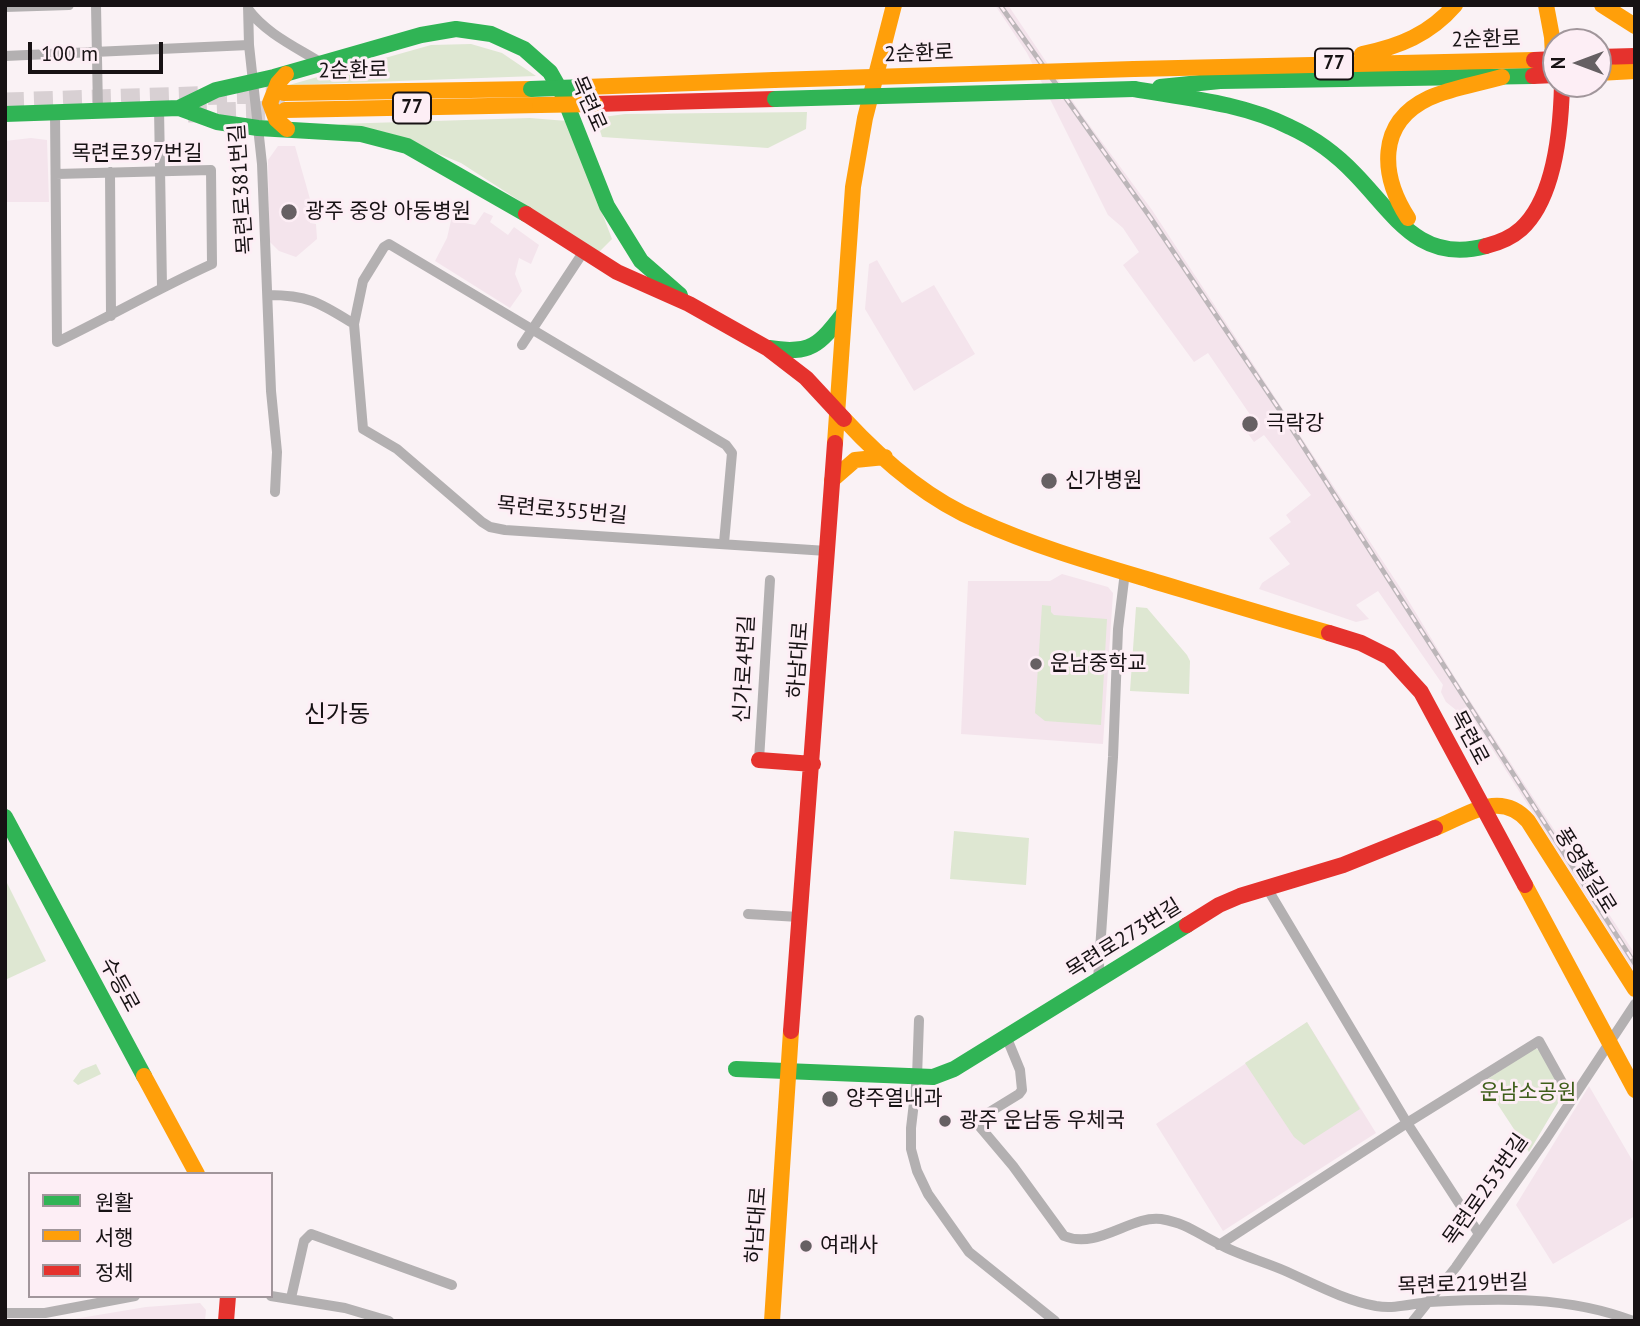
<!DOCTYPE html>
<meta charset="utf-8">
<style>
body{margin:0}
#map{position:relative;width:1640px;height:1326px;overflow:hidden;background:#faf2f5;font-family:"PT Sans","Noto Sans KR",sans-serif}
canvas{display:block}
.frame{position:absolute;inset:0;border:7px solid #171214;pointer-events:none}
.legend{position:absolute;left:28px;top:1172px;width:245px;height:126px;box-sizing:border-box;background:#fdeef5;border:2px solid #a1969b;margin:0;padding:9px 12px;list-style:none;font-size:21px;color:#171214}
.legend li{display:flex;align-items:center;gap:14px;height:35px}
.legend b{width:35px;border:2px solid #a1969b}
.north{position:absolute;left:1542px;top:28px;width:70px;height:70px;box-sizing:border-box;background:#fdeef5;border:2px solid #a1969b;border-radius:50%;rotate:270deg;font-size:19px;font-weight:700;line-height:28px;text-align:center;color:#171214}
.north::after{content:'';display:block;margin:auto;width:24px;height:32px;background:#666063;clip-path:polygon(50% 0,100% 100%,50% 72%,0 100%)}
.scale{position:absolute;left:28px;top:42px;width:135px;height:32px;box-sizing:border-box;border:4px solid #171214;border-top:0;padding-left:9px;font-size:21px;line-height:24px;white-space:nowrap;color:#171214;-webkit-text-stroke:5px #fdeef5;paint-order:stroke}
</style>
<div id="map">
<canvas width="1640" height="1326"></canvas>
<div class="frame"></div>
<ul class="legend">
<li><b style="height:9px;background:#30b455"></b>원활</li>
<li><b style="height:9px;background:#ff9f0a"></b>서행</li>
<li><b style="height:9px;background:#e5322d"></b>정체</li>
</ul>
<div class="north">N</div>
<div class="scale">100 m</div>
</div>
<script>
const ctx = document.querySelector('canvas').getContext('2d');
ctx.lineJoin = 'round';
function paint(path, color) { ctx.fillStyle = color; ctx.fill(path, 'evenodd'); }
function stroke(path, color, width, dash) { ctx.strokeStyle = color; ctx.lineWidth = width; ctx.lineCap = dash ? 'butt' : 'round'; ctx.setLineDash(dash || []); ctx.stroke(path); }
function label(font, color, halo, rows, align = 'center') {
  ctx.font = font + ' "PT Sans","Noto Sans KR",sans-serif'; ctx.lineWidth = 6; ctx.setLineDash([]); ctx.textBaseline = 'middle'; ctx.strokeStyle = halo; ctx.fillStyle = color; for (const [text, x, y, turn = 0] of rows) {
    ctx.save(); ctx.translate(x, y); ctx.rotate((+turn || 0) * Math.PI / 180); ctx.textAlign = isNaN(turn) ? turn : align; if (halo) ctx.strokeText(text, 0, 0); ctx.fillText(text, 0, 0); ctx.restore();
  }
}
const built = new Path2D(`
 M 995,5 L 1008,5 L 1082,115 L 1152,210 L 1405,595 L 1456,679 L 1635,954 L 1635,973 L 1489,744 L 1473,719 L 1461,714 L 1446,702 L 1441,692 L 1443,685 L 1378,591 L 1356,605 L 1369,619 L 1356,622 L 1259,589 L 1262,583 L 1290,564 L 1269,538 L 1291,522 L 1286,515 L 1311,495 L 1264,435 L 1254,442 L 1241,424 L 1251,416 L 1208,353 L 1194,362 L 1123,265 L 1139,252 L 1123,228 L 1108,215 L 1027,53 Z
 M 31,138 L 47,140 L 49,202 L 5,202 L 5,141 Z
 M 278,146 L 295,146 L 310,199 L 310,223 L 316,224 L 317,239 L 296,257 L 279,251 L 270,242 L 269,235 L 268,160 Z
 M 484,212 L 493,216 L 490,222 L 508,235 L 514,227 L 539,245 L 531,264 L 519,258 L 515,274 L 522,291 L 510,308 L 435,261 L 447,238 L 452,216 L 465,223 L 475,225 Z
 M 877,260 L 902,303 L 934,285 L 975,354 L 914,391 L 865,309 L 869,264 Z
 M 1062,574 L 1108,587 L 1113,593 L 1103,744 L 961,734 L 968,581 L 1050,581 Z
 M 1307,1022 L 1376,1133 L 1223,1231 L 1156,1124 Z
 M 1589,1086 L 1635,1165 L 1635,1216 L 1553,1264 L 1516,1205 Z
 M 200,1303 L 206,1310 L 205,1321 L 74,1321 L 74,1319 L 146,1307 Z`);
const green = new Path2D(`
 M 471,44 L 502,53 L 536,76 L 289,85 L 431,45 Z
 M 807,112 L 806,129 L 768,148 L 602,137 L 596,118 L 625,114 Z
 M 530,118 L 567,121 L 612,239 L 599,252 L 461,163 L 388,133 L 338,124 Z
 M 1042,605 L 1051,606 L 1051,612 L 1054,615 L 1107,619 L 1101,725 L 1045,721 L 1035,713 Z
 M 1136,607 L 1147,608 L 1187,655 L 1190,661 L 1189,694 L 1130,691 Z
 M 954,831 L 1029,838 L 1026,885 L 950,879 Z
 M 5,879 L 46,961 L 5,980 Z
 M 1307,1022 L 1360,1109 L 1304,1145 L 1294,1137 L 1245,1063 Z
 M 1535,1048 L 1542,1052 L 1564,1093 L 1529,1152 L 1483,1082 Z
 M 96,1064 L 101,1074 L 78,1085 L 73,1081 L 81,1070 Z`);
const highwayTunnel = new Path2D(`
 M 5,102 L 284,93
 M 188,113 L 285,110`);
const street = new Path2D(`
 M 96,5 L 98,110
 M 248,5 L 249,45 L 262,164 L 271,391 L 277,452 L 275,492
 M 5,7 L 69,5
 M 248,9 C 266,34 298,48 323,64
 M 5,56 L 249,45
 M 159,108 L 162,287
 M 55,112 L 57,342 C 109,317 159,288 212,264 L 211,170 L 56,174
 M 110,172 L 111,316
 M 268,295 C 309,295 320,303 354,324
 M 522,345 L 584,251
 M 724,543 L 732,453 L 726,445 L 389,244 L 384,247 L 363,281 L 354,324 L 363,429 L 397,449 L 482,522 L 490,527 L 505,530 L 827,551
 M 759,760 L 770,580
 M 1267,888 L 1407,1123 L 1479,1234
 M 748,914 L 799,917
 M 1098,980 L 1113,757 L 1118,629 L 1125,572
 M 919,1020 L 917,1077 L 911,1128 L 911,1149 L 917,1171 L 928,1194 L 969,1252 L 1055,1321
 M 1006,1036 L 1020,1070 L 1022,1090 L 1019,1094 L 975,1121 L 1013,1166 L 1064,1236 C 1098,1250 1131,1215 1161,1219 C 1189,1224 1196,1233 1219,1244 C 1239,1255 1262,1261 1283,1270 C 1313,1283 1343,1300 1376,1306 C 1395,1309 1410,1304 1429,1302 C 1497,1298 1569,1296 1633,1321
 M 1219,1245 L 1407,1123 L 1539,1041 L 1564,1086 L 1574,1095
 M 271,1296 L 345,1308 L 389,1321
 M 291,1298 L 304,1241 L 311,1234 L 452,1285
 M 5,1313 L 45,1313 L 135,1296
 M 1413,1321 L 1456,1267 L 1546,1139 L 1635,1004`);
const fast = new Path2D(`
 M 1160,87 L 1220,81 L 1533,76
 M 1134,89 C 1186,98 1242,103 1290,127 C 1314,138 1337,155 1355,174 C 1394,214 1419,264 1486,246
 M 179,108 L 216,90 L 274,77 L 421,35 L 456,29 L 491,34 L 524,49 L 550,72 L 563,95 L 607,206 L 641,261 L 680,295
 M 5,114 L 179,108 L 217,122 L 258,128 L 361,134 L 407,146 L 526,214
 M 769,348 C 811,355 819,345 844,313
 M 5,817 L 144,1076
 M 736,1069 L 933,1077 L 954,1069 L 1187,925`);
const slow = new Path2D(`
 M 1546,5 L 1552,37 L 1554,74
 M 1602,5 L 1635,26
 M 1362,54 C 1399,47 1430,34 1455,5
 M 1134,69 L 1534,60
 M 1598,73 L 1635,71
 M 286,74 L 278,83 L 270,103 L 276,119 L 287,129
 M 585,87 L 774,80
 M 284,93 L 531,89
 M 285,110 L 540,105
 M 1408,218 C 1381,176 1376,123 1429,98 C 1451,88 1478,84 1502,77
 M 844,419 C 881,459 929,500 979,521 C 1034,546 1093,563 1150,580 C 1210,598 1269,616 1329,633
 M 835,443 L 853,187 L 865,118 L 894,5
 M 832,480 L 855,460 L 885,457
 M 1435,828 C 1468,815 1500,789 1528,821 L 1635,989
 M 1525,885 L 1635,1090
 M 144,1076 L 197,1174
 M 772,1321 L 791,1031`);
const jam = new Path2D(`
 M 1598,57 L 1635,56
 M 595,104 L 775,99
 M 526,214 L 617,272 L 689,304 L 767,348 L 806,378 L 844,419
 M 1486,246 C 1498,243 1511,238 1521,229 C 1555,198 1561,128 1562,84
 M 1329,633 L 1361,643 L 1389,657 L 1421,692 L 1525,885
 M 759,760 L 813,764
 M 1187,925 L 1219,905 L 1240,896 L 1343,865 L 1435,828
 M 791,1031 L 835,443
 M 226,1321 L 228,1296`);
const rail = new Path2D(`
 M 1000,5 L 1150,217 L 1287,421 L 1635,964`);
const fastBridge = new Path2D(`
 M 531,89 L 585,87
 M 775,99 L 1134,89`);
const slowBridge = new Path2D(`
 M 774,80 L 1134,69
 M 540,105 L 595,104`);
const jamBridge = new Path2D(`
 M 1534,60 L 1556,59
 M 1533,76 L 1556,75`);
const markers = [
 [289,212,9,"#666063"],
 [1250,424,9,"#666063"],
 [1049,481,9,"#666063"],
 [1036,664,7,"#666063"],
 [830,1099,9,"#666063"],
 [945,1121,7,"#666063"],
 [806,1246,7,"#666063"]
];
const shields = [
 [1334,64,38],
 [412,108,38]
];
const shieldNames = [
 ["77",1334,64],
 ["77",412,108]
];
const streetNames = [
 ["2순환로",1486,40,-1],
 ["2순환로",919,54,-2],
 ["2순환로",353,71,-1],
 ["목련로",588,104,66],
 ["목련로397번길",137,154],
 ["목련로381번길",242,189,-94],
 ["목련로355번길",562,511,5],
 ["하남대로",799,660,-86],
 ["신가로4번길",745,669,-87],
 ["목련로",1469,738,62],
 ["풍영철길로",1585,871,58],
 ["목련로273번길",1124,939,-32],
 ["수등로",119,985,61],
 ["목련로253번길",1486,1190,-55],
 ["하남대로",757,1225,-86],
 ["목련로219번길",1463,1285,-2]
];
const poiNames = [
 ["광주 중앙 아동병원",305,212],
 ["극락강",1266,424],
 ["신가병원",1065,481],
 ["운남중학교",1050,664],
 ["양주열내과",846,1099],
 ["광주 운남동 우체국",959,1121],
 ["여래사",820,1246]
];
const parkNames = [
 ["운남소공원",1528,1093]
];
const quarterNames = [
 ["신가동",337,715]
];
paint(built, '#f4e4ec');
paint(green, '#dee7d2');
stroke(highwayTunnel, '#d8d0d3', 19, [19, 10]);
stroke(street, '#b3b0b1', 10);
stroke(fast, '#30b455', 16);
stroke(slow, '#ff9f0a', 16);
stroke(jam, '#e5322d', 16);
stroke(rail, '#bcb6b9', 5);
stroke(rail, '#fdeef5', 2.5, [8]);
stroke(fastBridge, '#30b455', 16);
stroke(slowBridge, '#ff9f0a', 16);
stroke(jamBridge, '#e5322d', 16);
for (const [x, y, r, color] of markers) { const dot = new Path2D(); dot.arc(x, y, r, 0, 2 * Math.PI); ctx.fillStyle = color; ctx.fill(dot); stroke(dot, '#fdeef5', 2.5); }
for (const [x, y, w] of shields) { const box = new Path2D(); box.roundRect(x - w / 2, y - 15.5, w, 31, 5); ctx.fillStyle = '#fdeef5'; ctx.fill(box); stroke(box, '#171214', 2); }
label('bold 19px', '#171214', null, shieldNames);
label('21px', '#171214', '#fdeef5', streetNames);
label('21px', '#171214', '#fdeef5', poiNames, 'left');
label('21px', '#3e5e1a', '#fdeef5', parkNames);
label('24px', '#171214', '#fdeef5', quarterNames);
</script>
